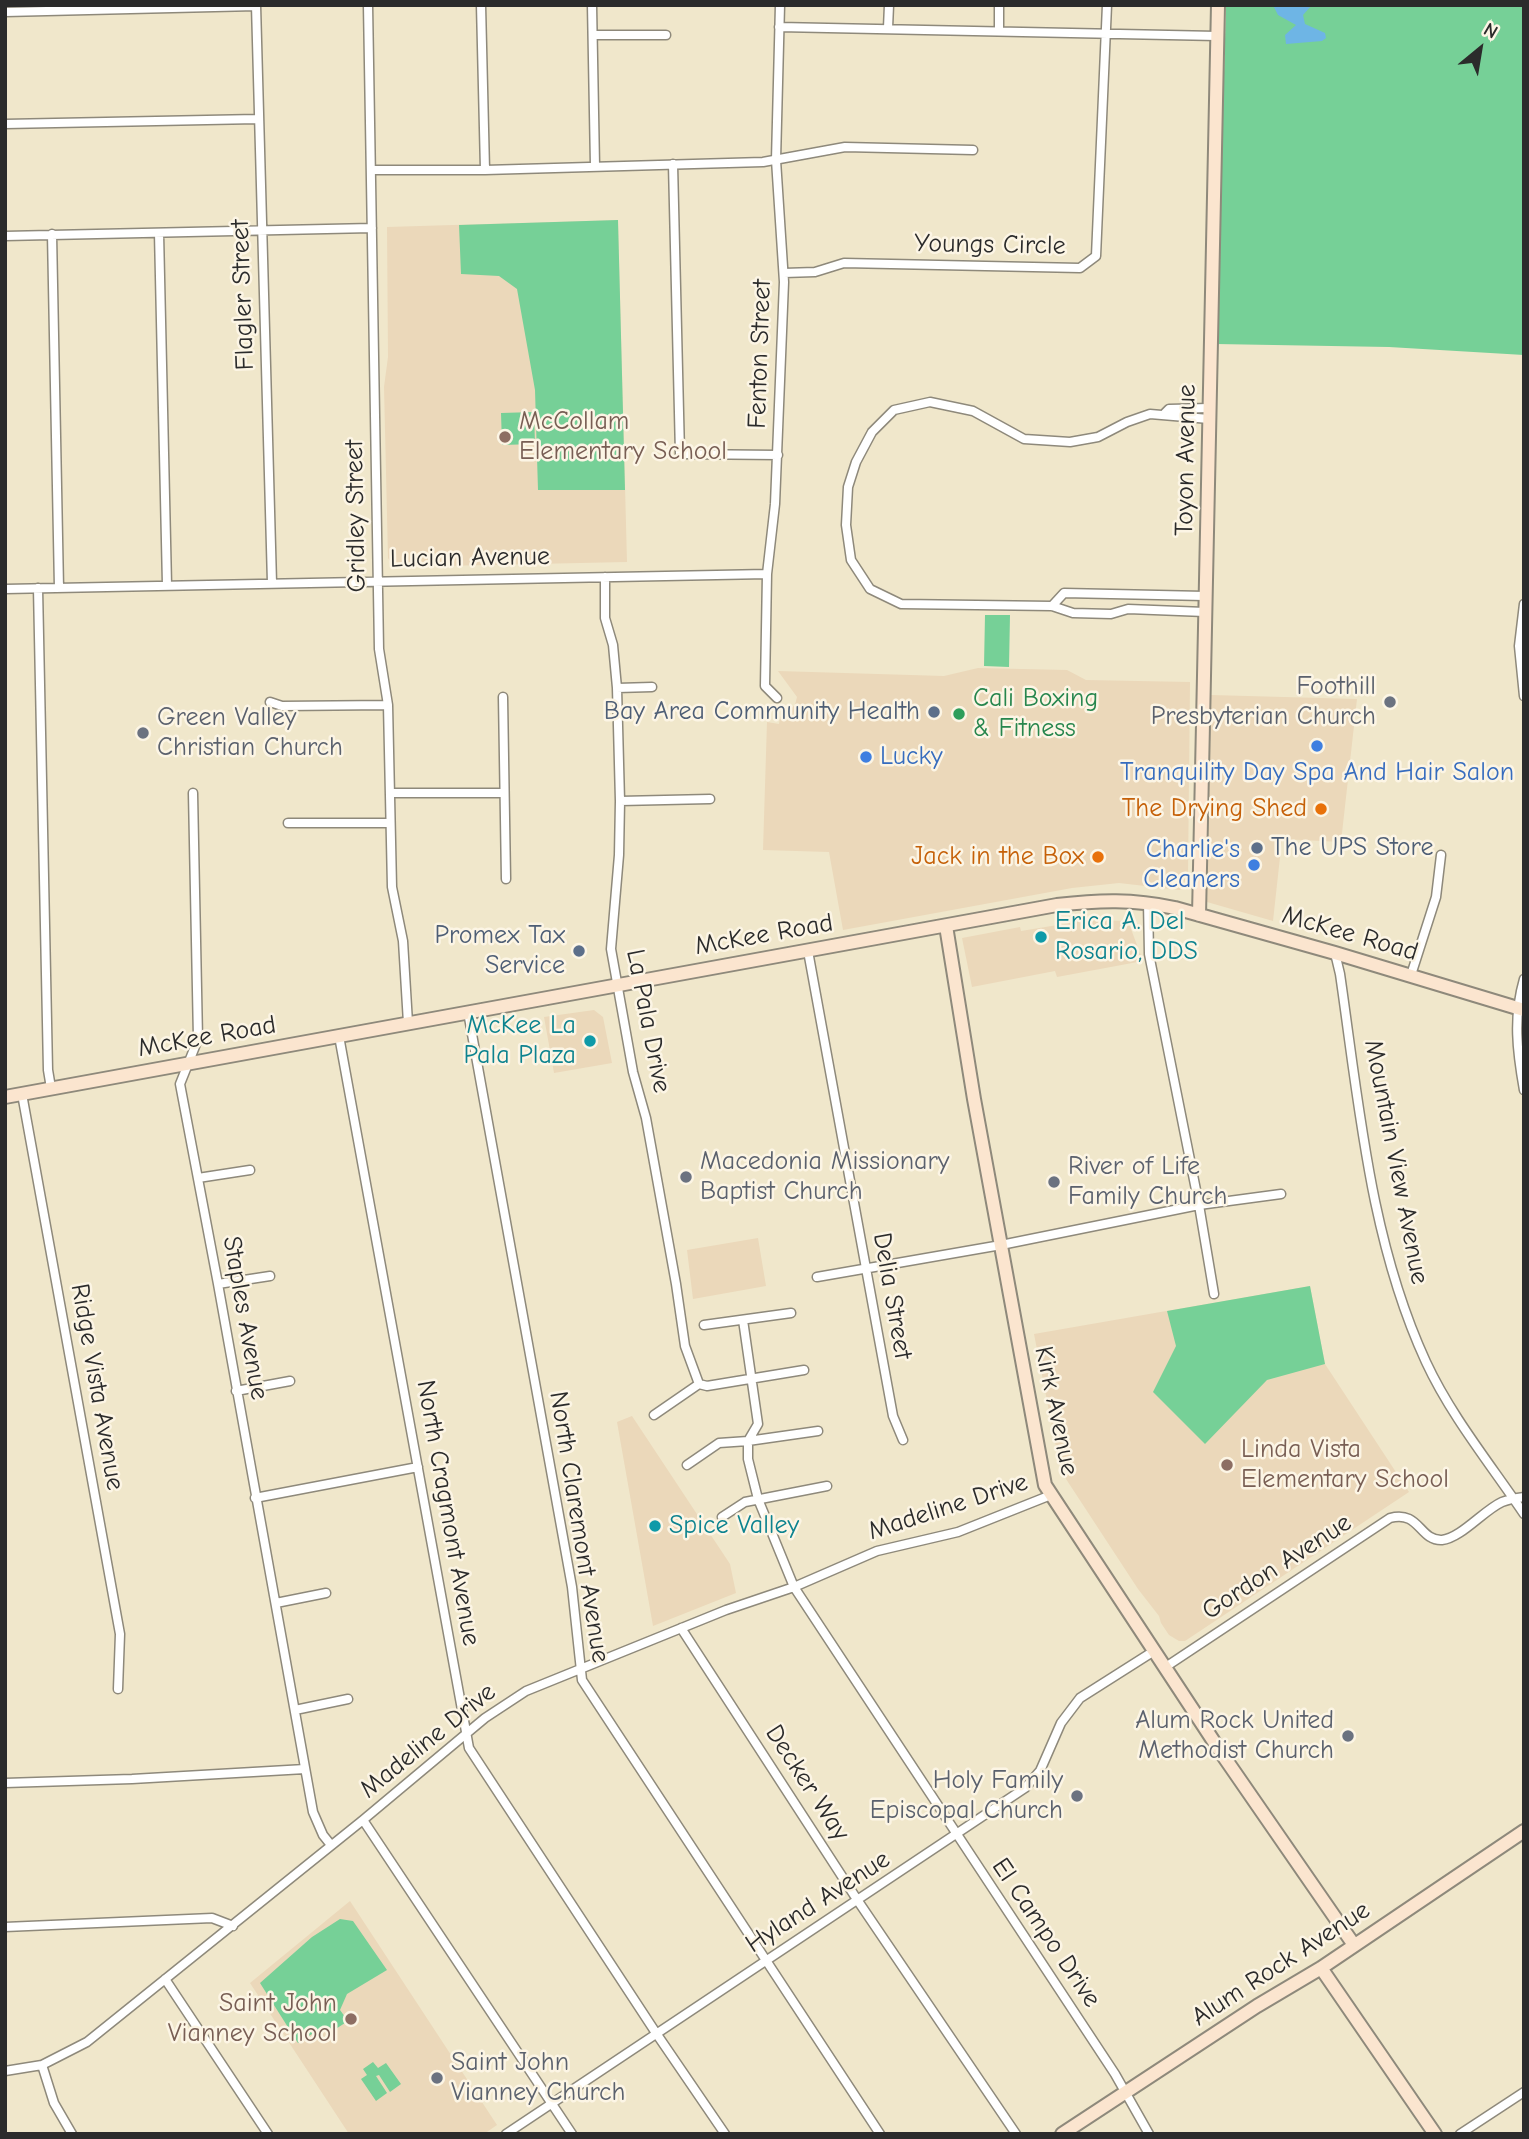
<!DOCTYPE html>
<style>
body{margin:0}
#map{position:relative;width:1529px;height:2139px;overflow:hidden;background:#f0e7cb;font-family:"Comic Neue",sans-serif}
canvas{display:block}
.frame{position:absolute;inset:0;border:7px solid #2b2b2b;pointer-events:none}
.north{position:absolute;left:1445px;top:14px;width:70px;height:70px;-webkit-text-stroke:5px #fcf5e5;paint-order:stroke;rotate:30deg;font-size:19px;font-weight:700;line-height:28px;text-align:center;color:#2b2b2b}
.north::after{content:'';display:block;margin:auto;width:24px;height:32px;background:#2b2b2b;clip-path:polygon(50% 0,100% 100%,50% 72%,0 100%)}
</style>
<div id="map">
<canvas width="1529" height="2139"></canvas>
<div class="frame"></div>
<div class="north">N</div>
</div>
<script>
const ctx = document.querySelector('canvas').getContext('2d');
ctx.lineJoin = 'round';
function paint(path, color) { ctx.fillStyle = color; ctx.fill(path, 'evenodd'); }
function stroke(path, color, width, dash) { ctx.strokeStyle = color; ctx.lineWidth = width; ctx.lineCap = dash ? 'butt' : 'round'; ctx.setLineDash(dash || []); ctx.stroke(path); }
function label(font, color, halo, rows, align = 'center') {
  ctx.font = font + ' "Comic Neue",sans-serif'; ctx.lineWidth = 5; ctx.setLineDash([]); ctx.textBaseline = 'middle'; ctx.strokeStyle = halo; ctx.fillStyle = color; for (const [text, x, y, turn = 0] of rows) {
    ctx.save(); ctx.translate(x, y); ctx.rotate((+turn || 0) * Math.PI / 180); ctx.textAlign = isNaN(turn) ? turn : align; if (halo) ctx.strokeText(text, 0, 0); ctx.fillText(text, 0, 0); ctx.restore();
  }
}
const built = new Path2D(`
 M 618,220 L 627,562 L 394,567 L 388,558 L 384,387 L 388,357 L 387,227 Z
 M 978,668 L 1067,670 L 1086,680 L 1190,682 L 1188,875 L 1180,890 L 1119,883 L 1072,888 L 843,930 L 829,852 L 763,850 L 767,722 L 779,724 L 780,717 L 795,705 L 797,697 L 778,671 L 944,676 Z
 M 1211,695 L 1357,699 L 1341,842 L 1282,839 L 1273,921 L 1207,902 Z
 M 1088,920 L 1128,921 L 1143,961 L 1057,977 L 1055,971 L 972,987 L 962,938 L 1020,927 L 1021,931 Z
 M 594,1010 L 603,1017 L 612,1063 L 554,1073 L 544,1017 Z
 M 758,1238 L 766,1286 L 693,1299 L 687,1250 Z
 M 1310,1286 L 1325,1364 L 1409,1492 L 1185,1641 L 1179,1641 L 1169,1635 L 1161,1623 L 1159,1616 L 1138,1589 L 1066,1479 L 1057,1452 L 1034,1334 Z
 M 632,1416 L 730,1564 L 736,1593 L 653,1626 L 617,1422 Z
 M 350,1901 L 497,2125 L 484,2134 L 349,2134 L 250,1983 Z`);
const green = new Path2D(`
 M 1226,5 L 1524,5 L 1524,355 L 1389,347 L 1216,344 Z
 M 618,220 L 625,490 L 538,490 L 535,390 L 517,289 L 499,276 L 461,274 L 459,225 Z
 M 534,412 L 535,444 L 502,445 L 501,413 Z
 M 985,615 L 1010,615 L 1009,667 L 984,666 Z
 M 1310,1286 L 1325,1364 L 1267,1380 L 1205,1444 L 1153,1392 L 1176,1346 L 1167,1311 Z
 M 340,1919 L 353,1921 L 387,1970 L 347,1994 L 340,2010 L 348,2021 L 328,2034 L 323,2027 L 298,2043 L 260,1983 L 312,1937 Z
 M 373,2062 L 378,2068 L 386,2063 L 401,2084 L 390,2092 L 379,2075 L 376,2076 L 387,2093 L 376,2101 L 361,2079 L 367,2075 L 363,2069 Z`);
const water = new Path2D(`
 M 1312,5 L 1303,15 L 1305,24 L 1325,33 L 1326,38 L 1322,41 L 1286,44 L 1285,35 L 1296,25 L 1278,15 L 1273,5 Z`);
const street = new Path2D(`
 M 256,5 L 272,583
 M 368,5 L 379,649 L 388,705 L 392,887 L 403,941 L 408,1023
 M 481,5 L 485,170
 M 592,5 L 595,166
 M 5,12 L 256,6
 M 779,27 L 1217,36
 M 888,28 L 889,5
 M 999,31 L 999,5
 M 593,35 L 666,35
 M 5,124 L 257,119
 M 673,164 L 680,454 L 778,455
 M 372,170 L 485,170 L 763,162 L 845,147 L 973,150
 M 159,233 L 167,585
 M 52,234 L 59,588
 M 5,236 L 372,228
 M 784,273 L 815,272 L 844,263 L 1080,268 L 1096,256 L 1107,5
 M 1165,413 L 1169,409 L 1209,408
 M 605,577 L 605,618 L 613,645 L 617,688 L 620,801 L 619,855 L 611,949 L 633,1072 L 646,1118 L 676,1284 L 685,1346 L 699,1384 L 707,1386 L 804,1370
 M 38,588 L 48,1070 L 51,1088
 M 5,589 L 767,574
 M 1524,604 L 1519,646 L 1524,696
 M 1052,606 L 1064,593 L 1205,596
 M 1205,612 L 1128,609 L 1111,614 L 1073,613 L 1052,606 L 901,604 L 870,589 L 851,560 L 846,525 L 848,487 L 856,462 L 872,432 L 894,410 L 930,402 L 973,411 L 1024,439 L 1070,442 L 1098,437 L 1127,422 L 1150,414 L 1209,419
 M 617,688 L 652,687
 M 503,697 L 506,879
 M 777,698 L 765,686 L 767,574 L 775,504 L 784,282 L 776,160 L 780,5
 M 270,702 L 282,706 L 388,705
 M 193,793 L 198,1039 L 180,1084 L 218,1284 L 313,1812 L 323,1835 L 331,1845
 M 391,793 L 504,793
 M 620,801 L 710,799
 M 288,823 L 390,823
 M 1148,902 L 1149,954 L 1199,1205 L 1214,1294
 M 808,951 L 893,1416 L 903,1440
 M 1335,953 L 1340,974 C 1359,1104 1370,1241 1426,1362 C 1451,1416 1491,1465 1524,1514
 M 1411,975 L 1436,897 L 1441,855
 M 1524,979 C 1513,1017 1517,1051 1524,1090
 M 468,1012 L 572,1587 L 582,1680 L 880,2134
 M 339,1036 L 469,1748 L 656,2033 L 725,2134
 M 22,1094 L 120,1634 L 118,1689
 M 198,1178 L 250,1170
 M 817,1277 L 1001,1245 L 1199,1205 L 1281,1194
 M 218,1284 L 270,1276
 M 743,1320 L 758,1424 L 748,1441 L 748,1459 L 758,1499 L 794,1587 L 1115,2074 L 1149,2134
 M 704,1325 L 791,1313
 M 236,1391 L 290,1381
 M 654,1415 L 699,1384
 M 687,1465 L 719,1443 L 748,1441 L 818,1431
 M 255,1498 L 418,1467
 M 722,1517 L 745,1502 L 827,1486
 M 276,1603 L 326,1593
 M 681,1628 L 858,1901 L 1016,2134
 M 1164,1668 L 1390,1518 C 1420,1510 1419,1541 1442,1540 C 1461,1538 1484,1510 1502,1502 C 1509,1499 1517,1498 1524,1497
 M 295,1710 L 348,1699
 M 5,1783 L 132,1779 L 305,1769
 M 363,1820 L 572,2134
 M 5,1927 L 212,1918 L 233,1926
 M 165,1979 L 268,2134
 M 42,2065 L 54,2103 L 72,2134
 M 5,2071 L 42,2065 L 87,2042 L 363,1820 L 485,1718 L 526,1691 L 726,1610 L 794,1587 L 877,1551 L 958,1532 L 1051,1495
 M 506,2134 L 1025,1788 L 1040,1771 L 1061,1723 L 1080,1698 L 1154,1651
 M 1460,2134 L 1524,2092`);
const secondary = new Path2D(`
 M 1199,915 L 1218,5
 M 946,926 L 974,1099 L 1045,1485 L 1222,1754 L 1354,1945
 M 5,1097 L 1057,905 C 1100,900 1132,899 1175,908 L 1335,953 L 1524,1010
 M 1321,1968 L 1435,2134
 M 1062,2134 L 1257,2006 L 1321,1968 L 1524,1831`);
const markers = [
 [505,437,7,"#8d6e63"],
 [1390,702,7,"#6b7280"],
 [934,712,7,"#5c6f8a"],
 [959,714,7,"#2e9e5b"],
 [143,733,7,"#6b7280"],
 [1317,746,7,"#3f7fe0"],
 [866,757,7,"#3f7fe0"],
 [1321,809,7,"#e8710a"],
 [1257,848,7,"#5c6f8a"],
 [1098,857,7,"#e8710a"],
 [1254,865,7,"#3f7fe0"],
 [1041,937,7,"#0f9aa8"],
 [579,951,7,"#5c6f8a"],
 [590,1041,7,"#0f9aa8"],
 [686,1177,7,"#6b7280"],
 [1054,1182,7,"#6b7280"],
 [1227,1465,7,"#8d6e63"],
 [655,1526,7,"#0f9aa8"],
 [1348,1736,7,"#6b7280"],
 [1077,1796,7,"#6b7280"],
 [351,2019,7,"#8d6e63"],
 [437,2078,7,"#6b7280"]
];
const streetNames = [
 ["Youngs Circle",990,245,1],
 ["Flagler Street",243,295,-92],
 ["Fenton Street",760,354,-88],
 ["Toyon Avenue",1186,460,-89],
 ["Gridley Street",356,516,-91],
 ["Lucian Avenue",470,558,-1],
 ["McKee Road",1350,934,16],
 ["McKee Road",764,935,-10],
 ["La Pala Drive",648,1021,79],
 ["McKee Road",207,1037,-10],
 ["Mountain View Avenue",1396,1162,79],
 ["Delia Street",892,1296,80],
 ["Staples Avenue",245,1318,80],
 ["Ridge Vista Avenue",97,1387,80],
 ["Kirk Avenue",1056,1411,78],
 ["Madeline Drive",948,1507,-18],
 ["North Cragmont Avenue",448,1513,80],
 ["North Claremont Avenue",579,1527,81],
 ["Gordon Avenue",1277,1567,-33],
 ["Madeline Drive",428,1741,-39],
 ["Decker Way",807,1783,57],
 ["Hyland Avenue",818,1902,-33],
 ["El Campo Drive",1046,1933,56],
 ["Alum Rock Avenue",1281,1964,-33]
];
const educationNames = [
 ["McCollam",519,422],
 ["Elementary School",519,452],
 ["Linda Vista",1241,1450],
 ["Elementary School",1241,1480],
 ["Saint John",337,2004,"right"],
 ["Vianney School",337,2034,"right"]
];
const worshipNames = [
 ["Foothill",1376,687,"right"],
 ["Presbyterian Church",1376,717,"right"],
 ["Green Valley",157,718],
 ["Christian Church",157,748],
 ["Macedonia Missionary",700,1162],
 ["Baptist Church",700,1192],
 ["River of Life",1068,1167],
 ["Family Church",1068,1197],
 ["Alum Rock United",1334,1721,"right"],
 ["Methodist Church",1334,1751,"right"],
 ["Holy Family",1063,1781,"right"],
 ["Episcopal Church",1063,1811,"right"],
 ["Saint John",451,2063],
 ["Vianney Church",451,2093]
];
const leisureNames = [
 ["Cali Boxing",973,699],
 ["& Fitness",973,729]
];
const serviceNames = [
 ["Bay Area Community Health",920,712],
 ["The UPS Store",1271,848,"left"],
 ["Promex Tax",565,936],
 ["Service",565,966]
];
const shopNames = [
 ["Lucky",880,757],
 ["Tranquility Day Spa And Hair Salon",1317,773,"center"],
 ["Charlie's",1240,850,"right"],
 ["Cleaners",1240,880,"right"]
];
const foodNames = [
 ["The Drying Shed",1307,809],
 ["Jack in the Box",1084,857]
];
const cultureNames = [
 ["Erica A. Del",1055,922],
 ["Rosario, DDS",1055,952],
 ["McKee La",576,1026,"right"],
 ["Pala Plaza",576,1056,"right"],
 ["Spice Valley",669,1526]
];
paint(built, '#ebd8ba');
paint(green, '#76d097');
paint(water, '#6eb5e5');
stroke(street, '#8e897b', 11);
stroke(secondary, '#8e897b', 16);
stroke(street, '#fff', 8);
stroke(secondary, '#fbe5cf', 12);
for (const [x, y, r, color] of markers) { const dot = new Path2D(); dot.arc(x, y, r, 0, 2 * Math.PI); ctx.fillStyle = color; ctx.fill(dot); stroke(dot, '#fcf5e5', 2.5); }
label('26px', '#2b2b2b', '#fcf5e5', streetNames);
label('26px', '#785e54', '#fcf5e5', educationNames, 'left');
label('26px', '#5b616d', '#fcf5e5', worshipNames, 'left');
label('26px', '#27864d', '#fcf5e5', leisureNames, 'left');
label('26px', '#4e5e75', '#fcf5e5', serviceNames, 'right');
label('26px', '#366cbe', '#fcf5e5', shopNames, 'left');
label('26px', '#c56008', '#fcf5e5', foodNames, 'right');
label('26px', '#0d838f', '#fcf5e5', cultureNames, 'left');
</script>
